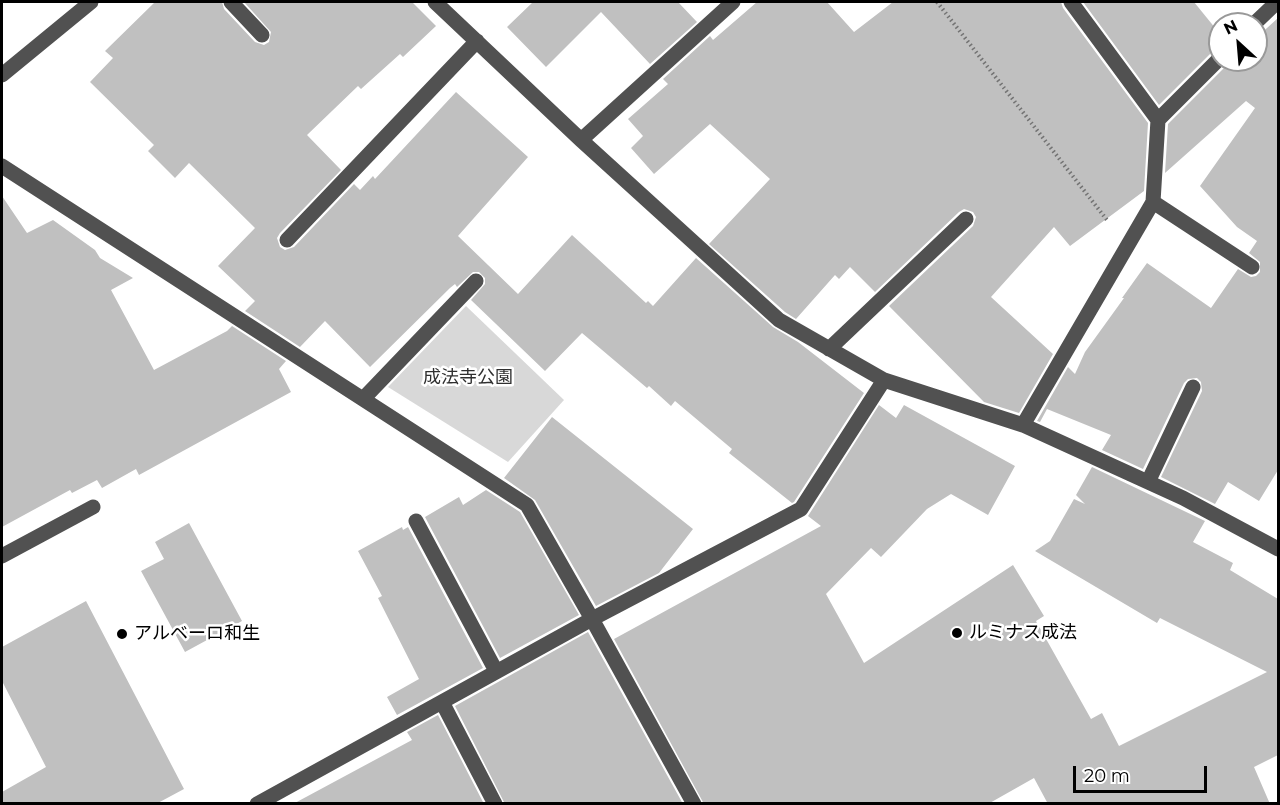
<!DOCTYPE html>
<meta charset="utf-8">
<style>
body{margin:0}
#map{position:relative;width:1280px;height:805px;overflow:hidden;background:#fff;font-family:Montserrat,sans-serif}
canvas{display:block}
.frame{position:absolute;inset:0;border:3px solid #000;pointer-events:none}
.north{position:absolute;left:1208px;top:12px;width:60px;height:60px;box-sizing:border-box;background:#fff;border:2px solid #999;border-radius:50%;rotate:334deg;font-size:16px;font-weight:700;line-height:24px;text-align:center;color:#000}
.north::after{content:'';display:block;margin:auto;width:21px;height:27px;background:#000;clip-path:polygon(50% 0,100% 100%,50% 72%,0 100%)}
.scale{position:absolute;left:1073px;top:766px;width:134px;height:27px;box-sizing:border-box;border:3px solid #000;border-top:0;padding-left:8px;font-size:18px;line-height:21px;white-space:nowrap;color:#000;-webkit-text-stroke:4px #fff;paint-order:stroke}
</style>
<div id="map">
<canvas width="1280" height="805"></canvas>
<div class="frame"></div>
<div class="north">N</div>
<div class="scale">20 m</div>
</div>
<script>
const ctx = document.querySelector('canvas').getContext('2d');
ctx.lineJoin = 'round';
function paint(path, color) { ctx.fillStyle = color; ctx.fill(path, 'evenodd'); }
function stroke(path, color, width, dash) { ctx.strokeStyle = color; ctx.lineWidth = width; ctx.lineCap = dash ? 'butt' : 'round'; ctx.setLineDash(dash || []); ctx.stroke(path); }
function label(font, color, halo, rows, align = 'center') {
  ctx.font = font + ' Montserrat,"Noto Sans JP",sans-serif'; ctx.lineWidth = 5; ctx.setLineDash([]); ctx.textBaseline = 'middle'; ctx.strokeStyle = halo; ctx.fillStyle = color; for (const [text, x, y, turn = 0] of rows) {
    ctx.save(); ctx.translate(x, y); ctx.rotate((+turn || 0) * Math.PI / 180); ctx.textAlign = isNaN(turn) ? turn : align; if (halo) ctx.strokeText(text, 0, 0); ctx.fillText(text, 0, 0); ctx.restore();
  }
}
const green = new Path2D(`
 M 466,306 L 564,400 L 508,462 L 388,387 Z`);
const building = new Path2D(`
 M 155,2 L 222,2 L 224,9 L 255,42 L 264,45 L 269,42 L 271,32 L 244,2 L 412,2 L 436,26 L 403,57 L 400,54 L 361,89 L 358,86 L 307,135 L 341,170 L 280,233 L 277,238 L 280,247 L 285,250 L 294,247 L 354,184 L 360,190 L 373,176 L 375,179 L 456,92 L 528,157 L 458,236 L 518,294 L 572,235 L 646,303 L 648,301 L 653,306 L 696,258 L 773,327 L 798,342 L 864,393 L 794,502 L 792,503 L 729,453 L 732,449 L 675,401 L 671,406 L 649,386 L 647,388 L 582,333 L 545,371 L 471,300 L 485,284 L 485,278 L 479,272 L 473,272 L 457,287 L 455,284 L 450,288 L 370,367 L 325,321 L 300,347 L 245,311 L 255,301 L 218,266 L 255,228 L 189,163 L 175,178 L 148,151 L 154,145 L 90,82 L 113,58 L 105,51 Z
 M 533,2 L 678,2 L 697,22 L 650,64 L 601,12 L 546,67 L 507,27 Z
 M 757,2 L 827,2 L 854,32 L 893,2 L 1061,2 L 1063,8 L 1148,123 L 1144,191 L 1070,246 L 1054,227 L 991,297 L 1053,354 L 1019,413 L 984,402 L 889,306 L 973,226 L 976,217 L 973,212 L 964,209 L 959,212 L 875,292 L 850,267 L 839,279 L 835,275 L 796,319 L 785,312 L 709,244 L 770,179 L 710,124 L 654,174 L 631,148 L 643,136 L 628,119 L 668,84 L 663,79 L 710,36 L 713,40 Z
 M 1083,2 L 1194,2 L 1220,34 L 1220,49 L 1213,51 L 1159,105 Z
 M 1278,18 L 1278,470 L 1259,501 L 1228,482 L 1215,504 L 1161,477 L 1202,391 L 1201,382 L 1197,378 L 1188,379 L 1184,383 L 1143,469 L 1102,450 L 1111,435 L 1047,409 L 1040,422 L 1037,421 L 1068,367 L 1075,374 L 1085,352 L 1124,298 L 1122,298 L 1147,263 L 1211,308 L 1238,269 L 1251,277 L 1256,276 L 1260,272 L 1260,262 L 1249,253 L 1257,241 L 1237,227 L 1200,186 L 1255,108 L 1246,101 L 1165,173 L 1168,124 L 1227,65 L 1229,60 L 1256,60 L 1256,38 Z
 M 2,196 L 27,233 L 53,220 L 95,250 L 100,258 L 133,278 L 111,290 L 154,370 L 227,331 L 232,326 L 286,361 L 279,369 L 291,392 L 139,475 L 136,469 L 102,488 L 97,480 L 72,493 L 70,490 L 2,527 Z
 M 879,405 L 896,418 L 904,405 L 1015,466 L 988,515 L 951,494 L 927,509 L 881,557 L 871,548 L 826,594 L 864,663 L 1013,565 L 1044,616 L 1036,621 L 1091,719 L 1102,713 L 1119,746 L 1267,672 L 1160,618 L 1157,623 L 1035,551 L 1050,541 L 1074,499 L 1085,504 L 1076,495 L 1092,467 L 1205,521 L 1193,542 L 1233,563 L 1230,570 L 1278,599 L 1278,755 L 1254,767 L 1270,804 L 1048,804 L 1034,778 L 988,804 L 704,804 L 614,639 L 821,526 L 808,516 Z
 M 552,417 L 693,529 L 659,573 L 596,606 L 535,500 L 504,478 Z
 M 486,490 L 520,512 L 579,615 L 500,658 L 425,517 L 459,497 L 463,505 Z
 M 189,523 L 242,621 L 185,652 L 141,571 L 164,559 L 155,542 Z
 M 402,527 L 403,530 L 408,527 L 483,668 L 397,715 L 387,697 L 419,679 L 378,598 L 382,596 L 358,551 Z
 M 86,601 L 184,789 L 156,804 L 2,804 L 2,792 L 46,767 L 2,681 L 2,647 Z
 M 588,632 L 683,804 L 505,804 L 455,706 Z
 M 438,715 L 484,804 L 293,804 L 412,740 L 407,732 Z`);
const path = new Path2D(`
 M 937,2 L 1107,220`);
const minor = new Path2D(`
 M 231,2 L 262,35
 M 435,2 L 581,140 L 779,320 L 884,380 L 1023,425 L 1183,498 L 1278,549
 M 1071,2 L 1158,120
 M 1254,24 L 1277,2
 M 2,75 L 91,2
 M 581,140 L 733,2
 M 2,166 L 527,505 L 592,619 L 694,804
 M 1153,202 L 1252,267
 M 287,240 L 477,41
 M 829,349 L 966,219
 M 363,399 L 476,281
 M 1023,425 L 1153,202 L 1158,120 L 1220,58
 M 1148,482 L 1193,387
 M 416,521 L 496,671
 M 2,556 L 93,507
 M 442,702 L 495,804
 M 257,804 L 592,619 L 801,509 L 884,380`);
const markers = [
 [957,633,6,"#000"],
 [122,634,6,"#000"]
];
const parkNames = [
 ["成法寺公園",468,378]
];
const poiNames = [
 ["ルミナス成法",969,633],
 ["アルベーロ和生",134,634]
];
paint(green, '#d8d8d8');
paint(building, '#c0c0c0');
stroke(path, '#737373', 4, [1.5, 3]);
stroke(minor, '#515151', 15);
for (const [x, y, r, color] of markers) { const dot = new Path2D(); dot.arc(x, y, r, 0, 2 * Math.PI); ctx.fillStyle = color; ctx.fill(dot); stroke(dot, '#fff', 2); }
label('18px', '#2f2f2f', '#fff', parkNames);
label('18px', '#000', '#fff', poiNames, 'left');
</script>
